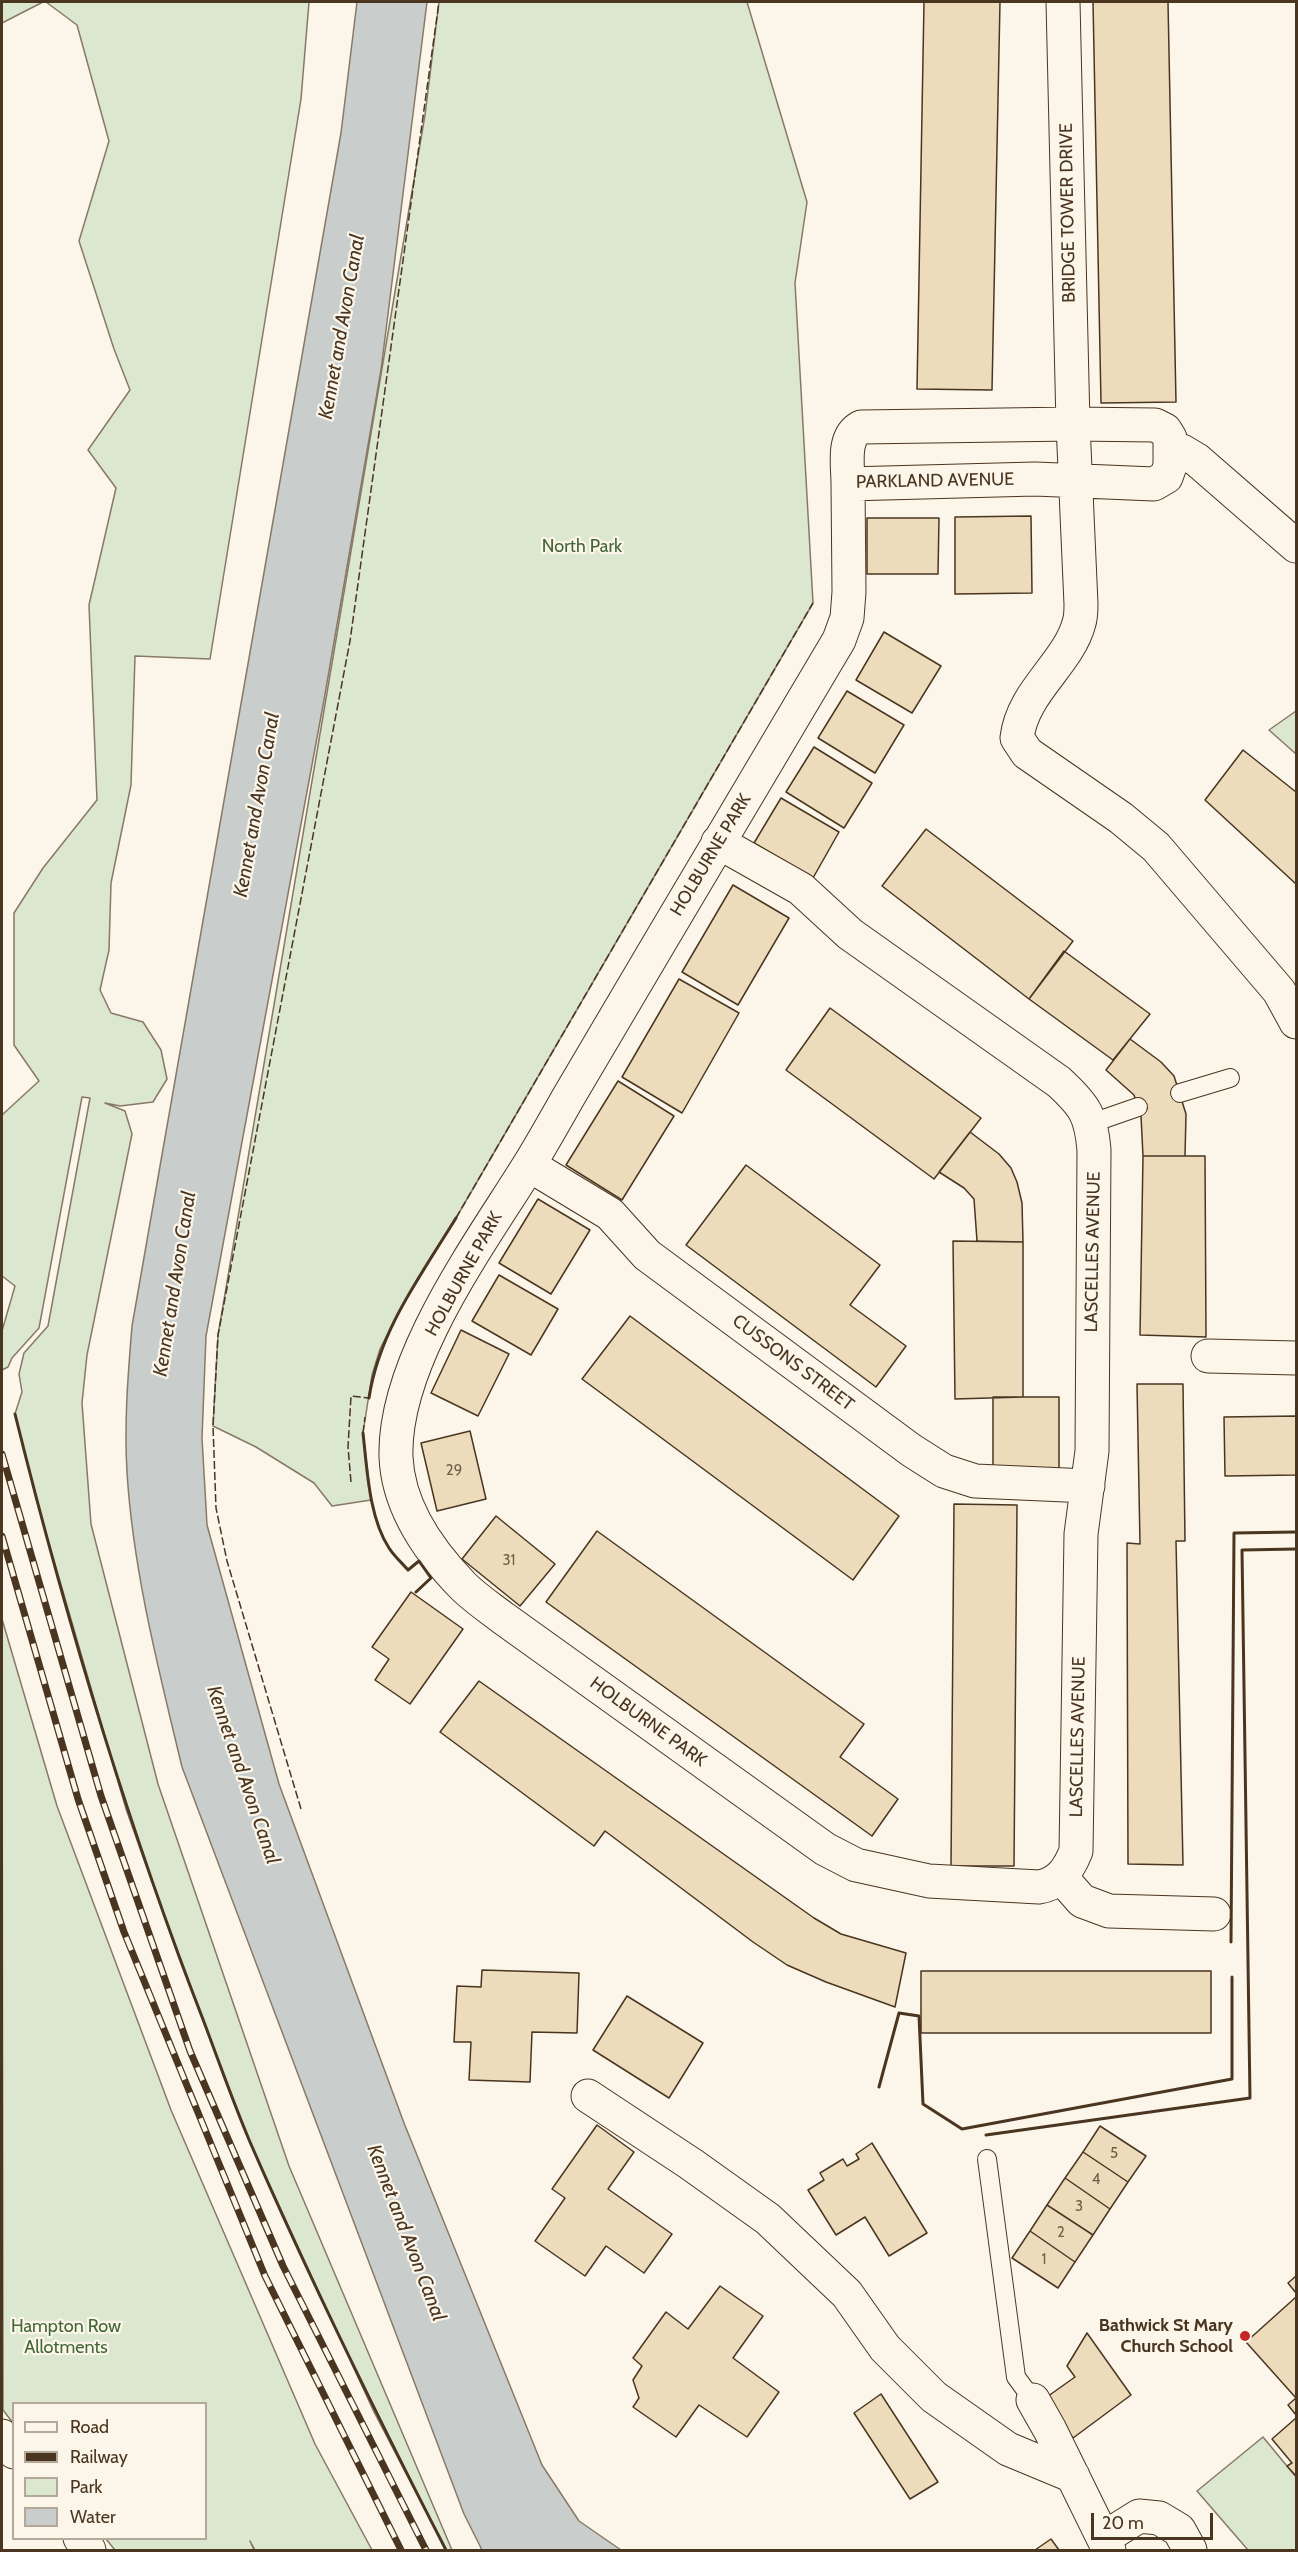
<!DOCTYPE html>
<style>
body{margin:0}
#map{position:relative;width:1298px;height:2552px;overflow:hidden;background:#fbf6e9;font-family:Cabin,sans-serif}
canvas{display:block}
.frame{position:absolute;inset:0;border:3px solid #4a3520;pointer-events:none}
.legend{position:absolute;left:12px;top:2402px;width:195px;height:138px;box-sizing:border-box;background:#fbf6e9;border:2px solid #b4a999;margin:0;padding:8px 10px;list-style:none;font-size:18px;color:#4a3520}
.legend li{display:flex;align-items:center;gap:12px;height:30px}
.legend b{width:30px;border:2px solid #b4a999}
.scale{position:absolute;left:1091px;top:2513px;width:122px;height:27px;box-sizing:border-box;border:3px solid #4a3520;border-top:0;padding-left:8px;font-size:18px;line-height:21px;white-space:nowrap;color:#4a3520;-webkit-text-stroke:4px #fbf6e9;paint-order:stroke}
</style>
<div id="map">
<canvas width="1298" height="2552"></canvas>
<div class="frame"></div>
<ul class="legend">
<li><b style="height:8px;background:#fbf6e9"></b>Road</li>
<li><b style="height:8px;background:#4a3520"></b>Railway</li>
<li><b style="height:16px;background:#dce7d0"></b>Park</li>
<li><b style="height:16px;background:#c9cecd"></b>Water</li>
</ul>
<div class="scale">20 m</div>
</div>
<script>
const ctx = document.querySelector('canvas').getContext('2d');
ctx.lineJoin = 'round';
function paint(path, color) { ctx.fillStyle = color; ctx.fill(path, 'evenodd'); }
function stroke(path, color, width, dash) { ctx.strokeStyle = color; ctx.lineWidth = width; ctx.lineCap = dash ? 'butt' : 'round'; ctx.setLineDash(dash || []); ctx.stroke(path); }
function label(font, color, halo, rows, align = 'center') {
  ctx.font = font + ' Cabin,sans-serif'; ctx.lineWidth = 4.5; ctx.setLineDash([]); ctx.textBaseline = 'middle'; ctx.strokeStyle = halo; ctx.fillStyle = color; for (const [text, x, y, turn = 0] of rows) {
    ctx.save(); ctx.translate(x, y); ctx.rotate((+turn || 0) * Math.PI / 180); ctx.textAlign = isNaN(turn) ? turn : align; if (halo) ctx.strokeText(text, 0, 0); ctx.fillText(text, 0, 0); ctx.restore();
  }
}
const green = new Path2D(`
 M 2,2 L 43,2 L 2,23 Z
 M 46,2 L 309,2 L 301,99 L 210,659 L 135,656 L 131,785 L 111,883 L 109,950 L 100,990 L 111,1013 L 143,1022 L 161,1050 L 167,1079 L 153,1102 L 120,1106 L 105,1103 L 125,1111 L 132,1134 L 87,1355 L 82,1403 L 91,1524 L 158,1784 L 289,2166 L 452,2550 L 446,2550 L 374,2412 L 249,2140 L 180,1961 L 126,1809 L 37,1502 L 15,1414 L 22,1392 L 19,1374 L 24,1353 L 48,1326 L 90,1098 L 82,1097 L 39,1328 L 12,1358 L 8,1367 L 2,1370 L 2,1331 L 15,1286 L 2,1276 L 2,1115 L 39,1081 L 14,1045 L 14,913 L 43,868 L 97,800 L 89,605 L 116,488 L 88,450 L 130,390 L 114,349 L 79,241 L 109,141 L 77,25 Z
 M 439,2 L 747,2 L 807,202 L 795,283 L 813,603 L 456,1218 L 398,1313 L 380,1349 L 372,1375 L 363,1433 L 371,1500 L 332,1506 L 314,1483 L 256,1447 L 213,1426 L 218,1335 L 425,115 Z
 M 1296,711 L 1296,754 L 1269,730 Z
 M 2,1619 L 57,1806 L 171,2110 L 315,2444 L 372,2550 L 255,2550 L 250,2541 L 254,2550 L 115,2550 L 106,2539 L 206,2538 L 206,2404 L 14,2404 L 13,2423 L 3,2410 Z
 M 1263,2437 L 1296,2477 L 1296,2550 L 1248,2550 L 1197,2491 Z`);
const water = new Path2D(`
 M 357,2 L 427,2 L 381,370 L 324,700 L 206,1336 L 202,1438 L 207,1525 L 279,1784 L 404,2123 L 542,2465 L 579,2521 L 621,2550 L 482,2550 L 464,2514 L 182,1767 C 159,1671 133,1571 127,1472 C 124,1423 128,1375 132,1326 L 341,133 Z`);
const building = new Path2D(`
 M 924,2 L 1000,2 L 992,390 L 917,389 Z
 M 1093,2 L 1168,2 L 1176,402 L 1101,403 Z
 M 1031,516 L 1032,593 L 955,594 L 955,517 Z
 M 867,518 L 939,518 L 938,574 L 867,574 Z
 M 884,632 L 941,666 L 912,713 L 856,680 Z
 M 847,691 L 904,725 L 875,773 L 818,738 Z
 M 814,747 L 872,783 L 844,828 L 786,792 Z
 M 1243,750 L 1296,792 L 1296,884 L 1205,800 Z
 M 781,798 L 839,832 L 813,878 L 754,843 Z
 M 926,829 L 1073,941 L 1029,999 L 882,886 Z
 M 733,885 L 789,918 L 738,1005 L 682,972 Z
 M 1064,951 L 1150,1014 L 1113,1060 L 1029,999 Z
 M 679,979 L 739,1013 L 682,1113 L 622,1077 Z
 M 830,1008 L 981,1118 L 934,1179 L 786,1070 Z
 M 1130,1039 L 1161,1062 L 1174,1076 L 1186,1114 L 1185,1156 L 1143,1156 L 1141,1116 L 1134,1095 L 1106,1070 Z
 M 618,1081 L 674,1116 L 622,1200 L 566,1165 Z
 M 970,1132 L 999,1154 L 1011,1168 L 1017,1182 L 1022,1203 L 1023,1242 L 977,1241 L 974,1199 L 964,1188 L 939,1172 Z
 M 1143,1156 L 1205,1156 L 1206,1337 L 1140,1335 Z
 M 746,1165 L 880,1265 L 850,1305 L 906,1346 L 876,1387 L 686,1245 Z
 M 538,1199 L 590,1230 L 551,1294 L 499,1263 Z
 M 953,1241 L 1023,1242 L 1023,1397 L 955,1399 Z
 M 499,1275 L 558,1309 L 531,1355 L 472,1321 Z
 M 630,1316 L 899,1516 L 853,1580 L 582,1379 Z
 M 461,1330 L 509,1354 L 478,1416 L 431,1393 Z
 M 1137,1384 L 1183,1384 L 1185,1541 L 1176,1541 L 1183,1865 L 1128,1864 L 1127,1543 L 1140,1544 Z
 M 993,1397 L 1059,1397 L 1059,1474 L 993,1473 Z
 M 1296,1416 L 1296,1475 L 1225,1476 L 1224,1417 Z
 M 470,1431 L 486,1499 L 437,1511 L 421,1443 Z
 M 954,1504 L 1017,1505 L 1014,1866 L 951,1866 Z
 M 496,1516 L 555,1564 L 520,1606 L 462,1559 Z
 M 597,1531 L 864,1724 L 840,1757 L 898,1799 L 872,1836 L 546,1602 Z
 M 411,1592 L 463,1629 L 410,1704 L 375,1680 L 389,1659 L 372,1647 Z
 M 479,1681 L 814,1918 L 841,1934 L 906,1953 L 895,2007 L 826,1982 L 787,1965 L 753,1942 L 605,1831 L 594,1846 L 440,1732 Z
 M 482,1970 L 579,1973 L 577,2033 L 532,2032 L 530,2082 L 469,2080 L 471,2042 L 454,2042 L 457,1986 L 481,1987 Z
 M 921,1971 L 1211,1971 L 1211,2033 L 921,2033 Z
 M 627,1996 L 703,2043 L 669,2098 L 593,2050 Z
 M 597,2125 L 634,2152 L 608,2189 L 672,2234 L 644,2273 L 606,2246 L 585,2276 L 535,2241 L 565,2198 L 552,2189 Z
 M 1100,2126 L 1146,2156 L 1128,2182 L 1083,2152 Z
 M 872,2143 L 927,2233 L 889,2256 L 865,2217 L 836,2235 L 808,2190 L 824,2180 L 820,2173 L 843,2159 L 847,2166 L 859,2159 L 856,2154 Z
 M 1083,2152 L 1128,2182 L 1110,2209 L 1065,2178 Z
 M 1065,2178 L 1110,2209 L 1093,2235 L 1047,2205 Z
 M 1047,2205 L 1093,2235 L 1075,2262 L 1030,2231 Z
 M 1030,2231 L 1075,2262 L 1058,2288 L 1012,2258 Z
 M 1296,2276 L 1296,2293 L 1288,2283 Z
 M 720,2286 L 763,2316 L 733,2358 L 779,2392 L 747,2437 L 699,2405 L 676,2437 L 633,2407 L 639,2398 L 633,2380 L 642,2366 L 633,2358 L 666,2312 L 688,2329 Z
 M 1296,2297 L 1296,2415 L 1288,2405 L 1296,2398 L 1246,2342 Z
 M 1087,2333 L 1131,2395 L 1073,2438 L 1044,2399 L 1075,2377 L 1067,2366 Z
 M 881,2394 L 938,2482 L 910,2499 L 854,2413 Z
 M 1296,2418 L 1296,2476 L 1287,2466 L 1292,2463 L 1272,2439 Z
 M 1051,2539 L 1059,2550 L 1035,2550 Z`);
const lane = new Path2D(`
 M 1180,1093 L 1230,1078
 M 1092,1123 L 1138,1107
 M 987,2159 L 1016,2377 L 1033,2400`);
const street = new Path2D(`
 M 1063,2 L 1073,424 L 1081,604 C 1081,610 1081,617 1079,623 C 1068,664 1022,692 1017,738 L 1027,753 L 1121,818 L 1156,847 L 1279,991 L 1296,1022
 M 1073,424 L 1155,425 L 1165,430 L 1170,438 L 1170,466 L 1166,477 L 1154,484 L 1035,479 L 848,484 C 848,465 842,437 861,427 Z
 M 1170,451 L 1182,451 L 1197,460 L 1296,546
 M 718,842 L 801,889 L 850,934 L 1059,1082 C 1085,1106 1091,1115 1094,1150 L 1092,1451 L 1081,1534 L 1076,1851 C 1069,1869 1059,1884 1039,1887 L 929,1881 L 856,1865 L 825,1849 L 503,1618 C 490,1608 475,1598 463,1586 C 430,1552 398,1507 396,1457 C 393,1361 480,1244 529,1165 C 543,1142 556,1119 569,1096 C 659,944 748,791 839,640 L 847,618 L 849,592 L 848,484
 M 529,1165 L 610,1214 L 647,1255 L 911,1450 L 944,1471 L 975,1481 L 1088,1486
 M 1208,1356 L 1296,1358
 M 1061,1877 L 1082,1901 L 1109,1911 L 1214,1914
 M 588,2096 L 691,2164 L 768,2219 L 847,2294 L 885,2348 L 934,2397 L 1008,2449 L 1073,2476
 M 1033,2400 L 1050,2430 L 1109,2550
 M 2,2436 L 14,2452
 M 80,2538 L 89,2550
 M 1104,2538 L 1139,2516 L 1159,2518 L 1179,2530 L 1190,2550`);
const rail = new Path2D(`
 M 2,1454 L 101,1796 L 190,2051 L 283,2266 L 426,2550
 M 2,1536 L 78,1799 L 124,1932 L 265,2276 L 401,2550`);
const fence = new Path2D(`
 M 456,1218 L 813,603
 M 363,1433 L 365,1417
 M 351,1482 L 348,1447 L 351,1396 L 369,1398
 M 301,1809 L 227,1561 L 216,1508 L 213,1426 L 218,1335 L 350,641 L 439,2`);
const wall = new Path2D(`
 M 369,1398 C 379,1331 421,1275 456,1218
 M 15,1414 C 66,1620 127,1824 204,2022 C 219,2062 233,2102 250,2142 C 310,2280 377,2416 446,2550
 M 363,1433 C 367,1468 369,1518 389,1548 C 394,1556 402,1563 408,1570 L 419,1561 L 431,1578 L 416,1592
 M 1231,1942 L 1234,1533 L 1296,1532
 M 879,2087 L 899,2013 L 919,2016 L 923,2104 L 962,2129 L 1232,2079 L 1232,1977
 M 986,2135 L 1250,2098 L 1242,1550 L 1296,1549`);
const markers = [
 [1245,2336,6,"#c62828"]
];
const numberNames = [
 ["29",454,1471],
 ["31",509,1561],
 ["5",1114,2154],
 ["4",1096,2180],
 ["3",1079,2207],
 ["2",1061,2233],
 ["1",1044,2260]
];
const streetNames = [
 ["BRIDGE TOWER DRIVE",1068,213,-91],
 ["PARKLAND AVENUE",935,481,-1],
 ["HOLBURNE PARK",711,855,-59],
 ["LASCELLES AVENUE",1093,1252,-89],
 ["HOLBURNE PARK",464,1274,-61],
 ["CUSSONS STREET",793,1363,37],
 ["HOLBURNE PARK",648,1722,36],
 ["LASCELLES AVENUE",1078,1737,-89]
];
const parkNames = [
 ["North Park",582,547],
 ["Hampton Row",66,2327],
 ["Allotments",66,2348]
];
const poiNames = [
 ["Bathwick St Mary",1233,2326],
 ["Church School",1233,2347]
];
const waterNames = [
 ["Kennet and Avon Canal",342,327,-80],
 ["Kennet and Avon Canal",257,805,-80],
 ["Kennet and Avon Canal",175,1284,-81],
 ["Kennet and Avon Canal",243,1775,71],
 ["Kennet and Avon Canal",406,2233,69]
];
paint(green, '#dce7d0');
stroke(green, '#887966', 1.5);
paint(water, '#c9cecd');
stroke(water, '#887966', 1.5);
paint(building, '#ecdcbc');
stroke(building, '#4a3520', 1.5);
stroke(lane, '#4a3520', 20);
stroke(street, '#4a3520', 35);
stroke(lane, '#fbf6e9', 18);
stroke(street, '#fbf6e9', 33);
stroke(rail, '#4a3520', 7);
stroke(rail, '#fbf6e9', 4.5, [14]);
stroke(fence, '#4a3520', 1.5, [8, 3]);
stroke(wall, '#4a3520', 3);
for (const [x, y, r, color] of markers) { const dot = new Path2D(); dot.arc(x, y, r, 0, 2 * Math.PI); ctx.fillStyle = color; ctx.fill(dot); stroke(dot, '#fbf6e9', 2); }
label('15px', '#725f47', null, numberNames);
label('18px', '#4a3520', '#fbf6e9', streetNames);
label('18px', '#436837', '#fbf6e9', parkNames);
label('bold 18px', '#4a3520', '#fbf6e9', poiNames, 'right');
label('italic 20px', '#4a3520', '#fbf6e9', waterNames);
</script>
